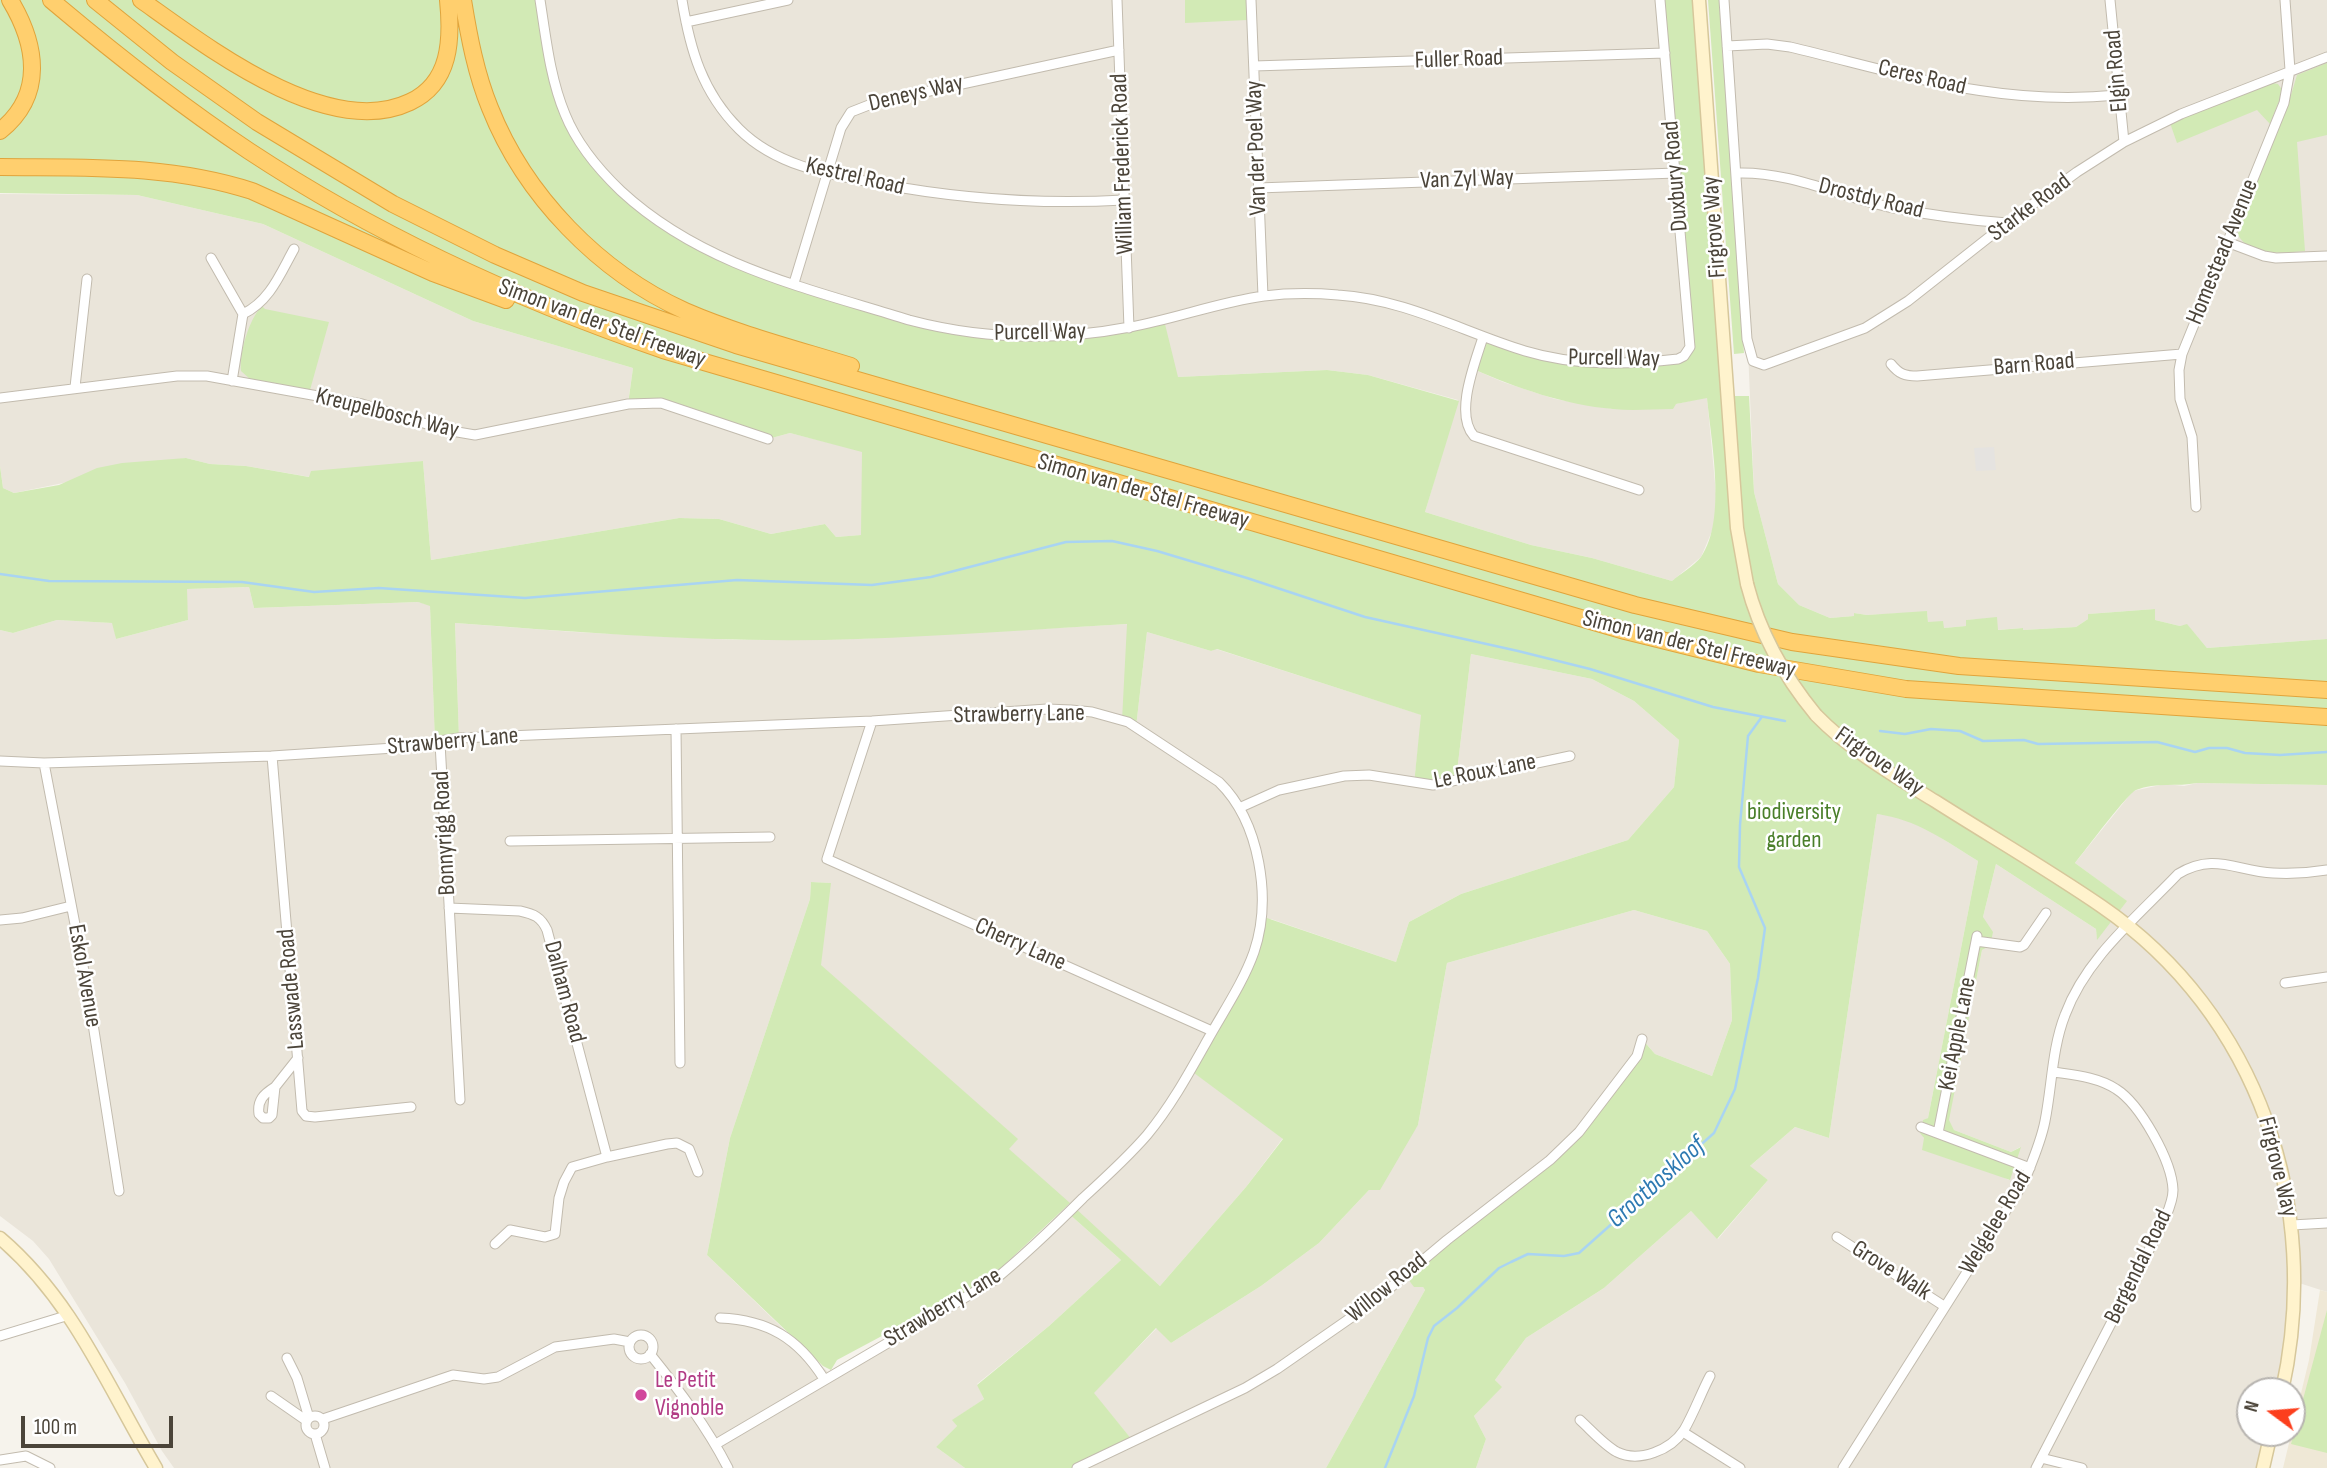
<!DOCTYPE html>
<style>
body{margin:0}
#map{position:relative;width:2327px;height:1468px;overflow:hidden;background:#f6f3ec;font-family:"Sofia Sans Condensed",sans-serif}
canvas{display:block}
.north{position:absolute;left:2236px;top:1377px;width:70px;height:70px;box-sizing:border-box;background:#fff;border:2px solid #b7b4b0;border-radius:50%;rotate:286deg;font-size:19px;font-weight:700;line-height:28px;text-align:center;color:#4b4439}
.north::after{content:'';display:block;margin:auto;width:24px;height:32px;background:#fc3f1d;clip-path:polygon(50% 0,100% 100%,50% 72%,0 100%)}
.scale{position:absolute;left:21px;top:1416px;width:152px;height:32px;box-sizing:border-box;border:4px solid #4b4439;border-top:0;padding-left:9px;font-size:21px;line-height:24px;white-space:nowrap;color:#4b4439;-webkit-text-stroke:5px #fff;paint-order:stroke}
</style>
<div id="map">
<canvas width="2327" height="1468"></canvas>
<div class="north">N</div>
<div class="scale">100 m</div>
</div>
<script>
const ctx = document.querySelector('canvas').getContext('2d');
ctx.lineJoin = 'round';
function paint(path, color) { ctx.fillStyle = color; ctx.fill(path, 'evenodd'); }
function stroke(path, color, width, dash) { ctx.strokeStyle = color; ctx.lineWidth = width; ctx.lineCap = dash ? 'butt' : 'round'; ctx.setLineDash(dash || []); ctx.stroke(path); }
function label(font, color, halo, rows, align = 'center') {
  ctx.font = font + ' "Sofia Sans Condensed",sans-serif'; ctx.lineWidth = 5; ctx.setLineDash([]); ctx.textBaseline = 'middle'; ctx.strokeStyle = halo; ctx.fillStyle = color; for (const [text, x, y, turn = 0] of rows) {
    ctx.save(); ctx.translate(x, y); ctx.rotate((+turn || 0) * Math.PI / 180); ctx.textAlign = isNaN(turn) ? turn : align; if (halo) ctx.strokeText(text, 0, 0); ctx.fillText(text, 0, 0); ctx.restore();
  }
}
const residential = new Path2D(`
 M 540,0 L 1660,0 L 1691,339 L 1684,356 L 1473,369 L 1503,382 L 1555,399 L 1613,409 L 1676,404 L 1707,397 L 1716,494 L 1715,524 L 1701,557 L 1672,581 L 1592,558 L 1531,545 L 1425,512 L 1458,400 L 1368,375 L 1327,370 L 1178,377 L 1068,335 L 932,326 L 761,273 L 696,246 L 608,179 L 566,117 Z
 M 1724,0 L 2327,0 L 2327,639 L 2207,648 L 2187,625 L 2180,626 L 2155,620 L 2155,609 L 2088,614 L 2088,619 L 2076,627 L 2023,630 L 2022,628 L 1997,630 L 1997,618 L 1966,620 L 1966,626 L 1944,628 L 1928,622 L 1927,612 L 1867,615 L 1854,613 L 1854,616 L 1830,618 L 1799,605 L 1778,584 L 1754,492 L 1748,350 Z
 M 0,194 L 137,195 L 263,224 L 473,321 L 633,368 L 628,403 L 647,402 L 768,439 L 790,433 L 862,451 L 862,535 L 836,537 L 825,524 L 771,534 L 719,519 L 679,518 L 431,560 L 423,461 L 310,477 L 246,466 L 210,464 L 186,458 L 14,493 L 3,488 L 0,466 Z
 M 249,587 L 254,608 L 418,602 L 430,605 L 435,743 L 459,738 L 455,623 L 574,632 L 736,640 L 857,639 L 1128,624 L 1136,727 L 1147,632 L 1211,651 L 1216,649 L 1422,715 L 1414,783 L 1456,780 L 1471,654 L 1592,679 L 1634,701 L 1679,740 L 1674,787 L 1628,840 L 1461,894 L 1409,922 L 1396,962 L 1271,919 L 1191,1070 L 1283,1138 L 1246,1187 L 1160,1286 L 1008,1149 L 1017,1139 L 820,965 L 830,883 L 811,882 L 810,899 L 730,1138 L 707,1255 L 831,1375 L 976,1292 L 1068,1213 L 1121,1260 L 1049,1326 L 977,1384 L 984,1399 L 953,1420 L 957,1426 L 936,1447 L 965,1468 L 174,1468 L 162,1451 L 125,1383 L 49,1259 L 33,1241 L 0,1216 L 0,630 L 13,633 L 57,620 L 113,623 L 116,639 L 188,620 L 186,589 Z
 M 2197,783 L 2327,785 L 2327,1292 L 2296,1282 L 2282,1391 L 2250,1391 L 2250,1433 L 2271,1433 L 2263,1468 L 1476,1468 L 1486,1439 L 1474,1416 L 1501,1387 L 1495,1380 L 1526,1338 L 1604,1288 L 1691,1211 L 1718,1239 L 1768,1180 L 1749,1167 L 1795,1127 L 1829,1138 L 1877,814 L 1894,816 L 1924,827 L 1978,861 L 1928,1118 L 1925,1120 L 1922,1134 L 1924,1138 L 2009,1180 L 2020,1147 L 2011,1152 L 1954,1130 L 1948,1120 L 1982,950 L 1990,946 L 1983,917 L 1996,864 L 2096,929 L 2097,938 L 2126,901 L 2075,863 L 2133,791 L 2165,784 L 2184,786 Z
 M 1634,910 L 1707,931 L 1730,964 L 1732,1020 L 1712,1076 L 1655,1054 L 1643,1040 L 1637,1056 L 1579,1132 L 1423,1287 L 1425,1290 L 1326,1468 L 1077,1468 L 1133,1441 L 1093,1393 L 1157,1328 L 1171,1343 L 1261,1286 L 1319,1243 L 1369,1190 L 1418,1125 L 1447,963 Z`);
const education = new Path2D(`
 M 2320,1290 L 2327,1292 L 2327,1468 L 2283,1468 L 2309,1360 Z`);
const green = new Path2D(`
 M 0,0 L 540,0 L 552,75 L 584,149 L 637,206 L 735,263 L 909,320 L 1030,336 L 1164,320 L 1178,377 L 1327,370 L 1368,375 L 1459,401 L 1425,512 L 1531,545 L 1592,558 L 1672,581 C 1680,574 1694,566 1701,557 C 1727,520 1711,441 1707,398 L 1676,404 L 1673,409 C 1653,409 1633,411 1613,409 C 1565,405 1517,388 1473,369 L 1483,337 L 1550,357 L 1658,361 L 1688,352 L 1660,0 L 1699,0 L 1729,396 L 1749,396 L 1754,492 L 1778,584 L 1799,605 L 1830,618 L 1854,616 L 1854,613 L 1867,615 L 1927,611 L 1928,622 L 1943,621 L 1944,628 L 1966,626 L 1966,620 L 1997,617 L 1998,630 L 2023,628 L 2023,630 L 2076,627 L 2088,619 L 2088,614 L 2155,609 L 2155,620 L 2180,626 L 2187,624 L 2207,648 L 2327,639 L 2327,785 L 2197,783 C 2177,787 2156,782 2136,790 C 2127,794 2085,851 2075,863 L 2127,901 L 2097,940 L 2096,929 L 1996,864 L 1983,917 L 1993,932 L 1990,946 L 1982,950 L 1949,1120 L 1954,1130 L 2011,1152 L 2021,1147 L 2010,1180 L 1922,1150 L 1924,1138 L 1920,1133 L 1923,1120 L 1928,1118 L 1978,861 C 1946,841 1916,819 1877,814 L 1829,1138 L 1795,1127 L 1750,1166 L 1768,1180 L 1717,1239 L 1691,1211 L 1604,1288 L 1526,1338 L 1495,1380 L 1502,1387 L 1474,1416 L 1486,1439 L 1476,1468 L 1326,1468 L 1425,1290 L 1423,1287 L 1414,1287 L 1405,1275 L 1550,1160 L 1637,1056 L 1642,1039 L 1655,1054 L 1712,1076 L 1732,1020 L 1730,964 L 1707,931 L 1634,910 L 1447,963 L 1418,1125 L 1380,1190 L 1369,1190 L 1319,1243 L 1261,1286 L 1171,1343 L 1156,1328 L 1094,1393 L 1133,1441 L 1077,1468 L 965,1468 L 936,1447 L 957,1426 L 952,1420 L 984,1399 L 977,1385 L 1049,1326 L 1121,1260 L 1068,1213 L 1074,1207 L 1160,1286 L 1246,1187 L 1283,1139 L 1190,1070 L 1243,976 L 1261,916 L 1396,962 L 1409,922 L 1461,894 L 1628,840 L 1674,787 L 1679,740 L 1634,701 L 1592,679 L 1471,654 L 1456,780 L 1414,784 L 1421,715 L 1217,649 L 1211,651 L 1147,632 L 1136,727 L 1122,720 L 1127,624 C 1038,629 948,636 858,639 C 724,644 589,633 455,623 L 459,738 L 435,743 L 430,606 L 418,602 L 254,608 L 249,587 L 187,589 L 188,620 L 116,639 L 112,623 L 57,620 L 13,633 L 0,630 L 0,466 L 3,488 L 14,493 L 59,485 L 97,468 L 122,463 L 186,458 L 210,464 L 246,466 L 309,477 L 311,471 L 423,461 L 431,560 L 679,518 L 719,519 L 771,534 L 825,524 L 836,537 L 861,535 L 862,452 L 790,433 L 768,439 L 661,403 L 628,404 L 633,368 L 473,321 L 263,224 L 137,195 L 0,193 Z
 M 1185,0 L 1247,0 L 1247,20 L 1185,23 Z
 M 1708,0 L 1719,0 L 1744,353 L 1734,354 Z
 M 2327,63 L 2327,135 L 2297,142 L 2305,251 C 2285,253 2250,257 2238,235 L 2239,225 L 2291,95 L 2297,75 Z
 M 2273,83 L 2278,84 L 2283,91 L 2270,124 L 2257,110 L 2177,143 L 2170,123 Z
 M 262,306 L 265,309 L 329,322 L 310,390 L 250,379 L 241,371 C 239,353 249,319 262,306 Z
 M 811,882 L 831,883 L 821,965 L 1018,1139 L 1009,1149 L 1070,1203 L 1001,1268 L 979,1284 L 837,1360 L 831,1370 L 823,1366 L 707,1255 L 730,1138 L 810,899 Z
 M 2327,1310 L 2327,1453 L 2291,1444 Z`);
const parking = new Path2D(`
 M 1994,447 L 1996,470 L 1976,471 L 1974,448 Z`);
const stream = new Path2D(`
 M 0,574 L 49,581 L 242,582 L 314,592 L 379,588 L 525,598 L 737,580 L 872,585 L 931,577 L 1066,542 L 1112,541 L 1157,551 L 1247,578 L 1365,617 L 1518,651 L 1590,669 L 1713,707 L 1785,721
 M 1880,731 L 1905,734 L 1931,729 L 1960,731 L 1983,741 L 2024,740 L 2038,744 L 2157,742 L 2195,752 L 2209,748 L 2227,748 L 2245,753 L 2280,755 L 2327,752
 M 1385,1468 L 1414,1396 L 1428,1338 L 1434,1326 L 1457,1308 L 1499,1268 L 1511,1262 L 1528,1254 L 1564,1256 L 1579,1253 L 1714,1133 L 1735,1089 L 1758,978 L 1765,928 L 1739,867 L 1740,825 L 1748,736 L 1761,718`);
const street = new Path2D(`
 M 540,0 C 546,38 550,78 565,114 C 577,144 598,169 621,191 C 702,266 807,288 909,320 C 981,339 1057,341 1130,327 C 1175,319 1219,302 1264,296 C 1288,293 1314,293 1338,295 C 1405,299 1463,332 1525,351 C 1575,366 1627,365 1678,359 L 1684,356 L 1690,347 L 1660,0
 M 682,0 C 690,49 702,92 739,129 C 775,165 826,174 875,183 C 959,199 1038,205 1124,200
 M 1117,0 L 1129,328
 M 1251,0 L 1263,296
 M 1724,0 L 1747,339 L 1753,361 L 1764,365 L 1865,328 L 1908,301 L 2007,223 L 2077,172 L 2124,142 L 2181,114 L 2327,57
 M 2110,0 L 2124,142
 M 686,22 L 788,0
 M 1727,46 L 1767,44 L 1790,47 C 1904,74 1998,107 2118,95
 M 1254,66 L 1665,53
 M 1736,173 C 1790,171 1838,196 1889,207 C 1928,215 1968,220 2007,223
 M 1258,188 L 1676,173
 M 2227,242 L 2264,256 L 2276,258 L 2327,256
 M 211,258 L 243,314 L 232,381
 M 794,283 L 841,128 L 851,112 L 874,103 L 1119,50
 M 243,314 C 270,301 280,274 294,249
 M 1483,337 C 1475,363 1454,414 1474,436 L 1639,490
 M 1891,364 C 1899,374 1905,376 1917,376 L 2182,354
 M 75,387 L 87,279
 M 0,398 L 177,376 L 207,376 L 362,404 L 446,430 L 475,435 L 628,404 L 661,403 L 768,439
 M 2196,507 L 2192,437 L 2180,399 L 2179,370 L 2182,354 L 2284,103 L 2290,70 L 2285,0
 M 872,721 L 827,859 L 1212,1031
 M 676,729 L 680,1063
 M 440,743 L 460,1100
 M 272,756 L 302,1111 L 306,1116 L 315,1117 L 411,1107
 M 0,761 L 44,763 L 272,756 L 394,748 L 459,738 L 872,721 L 1047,709 L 1071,710 L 1092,712 L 1128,722 L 1219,782 C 1260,822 1272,899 1254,952 C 1243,983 1223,1012 1207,1041 C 1189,1073 1171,1106 1147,1135 C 1128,1157 1105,1178 1083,1198 C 1054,1227 1025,1255 993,1281 L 716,1444
 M 44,763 L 88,992 L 119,1191
 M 1239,808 L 1279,790 L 1344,776 L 1369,775 L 1433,785 L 1570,756
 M 510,841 L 770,837
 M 449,908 L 520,911 C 534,914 541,917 547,930 L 607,1157
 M 0,920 L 22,918 L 71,906
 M 1976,941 L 2020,947 L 2024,945 L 2046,913
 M 2285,983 L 2327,977
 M 275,1087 C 264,1094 257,1100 259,1114 L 263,1118 L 269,1118 L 272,1115 L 275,1087 L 298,1058
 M 1921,1127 L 2030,1168
 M 1938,1133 L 1977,936
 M 2292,1225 L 2327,1223
 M 1837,1237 L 1944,1306
 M 495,1244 L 510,1230 L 545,1237 L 555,1234 L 559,1198 L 564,1182 L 572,1167 L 607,1157 L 667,1144 L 677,1143 L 689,1149 L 698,1172
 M 720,1318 C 768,1320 798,1338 824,1379
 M629 1347a12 12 0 1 1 24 0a12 12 0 1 1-24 0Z
 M 0,1336 L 69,1315
 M 650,1354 C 679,1390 707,1427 728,1468
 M 287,1358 L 297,1378 L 309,1418
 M 271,1396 L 307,1421
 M306 1425a9 9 0 1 1 18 0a9 9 0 1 1-18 0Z
 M 323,1419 L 453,1375 L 484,1379 L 498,1377 L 555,1347 L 614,1339 L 630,1342
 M 1580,1420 C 1592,1431 1604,1445 1617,1452 C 1639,1463 1671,1450 1684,1430 C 1694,1413 1701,1393 1710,1376
 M 1683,1432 L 1740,1468
 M 315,1434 L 325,1468
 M 2041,1458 L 2082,1468
 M 0,1460 L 26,1456 L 50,1468
 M 1077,1468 L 1245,1388 L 1277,1369 L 1372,1303 L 1447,1240 L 1550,1160 L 1579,1132 L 1637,1056 L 1642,1039
 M 1843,1468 L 2024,1182 C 2032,1162 2041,1142 2045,1121 C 2052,1086 2052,1048 2065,1015 C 2086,958 2137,917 2178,874 C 2214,852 2236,871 2273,873 C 2291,874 2309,873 2327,870
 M 2036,1468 L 2164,1221 C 2168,1211 2173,1201 2173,1190 C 2172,1161 2140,1104 2116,1089 C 2098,1077 2074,1075 2054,1072`);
const secondary = new Path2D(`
 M 1699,0 L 1737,528 L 1747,584
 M 1816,715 C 1851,751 1893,775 1935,801 C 1990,836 2047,869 2101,906 C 2259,1014 2323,1207 2282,1391
 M 0,1238 C 74,1301 107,1386 156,1468
 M 2263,1468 L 2271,1433`);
const highway = new Path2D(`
 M 51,0 C 115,54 180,105 249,151 C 378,236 518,300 663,350 L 1625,631 L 1759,664 L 1906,689 L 2327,717
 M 95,0 L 172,62 L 257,122 L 393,204 L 495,255 L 583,293 L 736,345 L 1635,605 L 1792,642 L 1959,666 L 2327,690
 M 141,0 C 206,46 328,141 410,102 C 451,83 452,39 448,0
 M 463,0 C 469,37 476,74 490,108 C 525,196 599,272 685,311 C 738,334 796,349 851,366
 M 0,131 C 45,95 37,45 10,0
 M 0,167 C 87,168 168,164 252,191 L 433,273 L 506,300`);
const secondaryBridge = new Path2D(`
 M 1747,584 C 1760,634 1783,675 1816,715`);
const markers = [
 [641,1395,7,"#d1479c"]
];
const streetNames = [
 ["Fuller Road",1459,60,-2],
 ["Elgin Road",2117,71,-95],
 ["Ceres Road",1922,78,13],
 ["Deneys Way",916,94,-13],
 ["Van der Poel Way",1257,148,-92],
 ["William Frederick Road",1123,164,-92],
 ["Duxbury Road",1676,176,-95],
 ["Kestrel Road",855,177,13],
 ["Van Zyl Way",1467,180,-2],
 ["Drostdy Road",1871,199,14],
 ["Starke Road",2030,208,-37],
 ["Firgrove Way",1715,227,-94],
 ["Homestead Avenue",2223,252,-68],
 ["Simon van der Stel Freeway",602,324,20],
 ["Purcell Way",1040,333,-1],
 ["Purcell Way",1614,359,1],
 ["Barn Road",2034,365,-5],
 ["Kreupelbosch Way",387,414,14],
 ["Simon van der Stel Freeway",1143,492,16],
 ["Simon van der Stel Freeway",1689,645,14],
 ["Strawberry Lane",1019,715,-1],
 ["Strawberry Lane",453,742,-5],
 ["Firgrove Way",1879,762,35],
 ["Le Roux Lane",1485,772,-11],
 ["Bonnyrigg Road",445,833,-93],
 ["Cherry Lane",1020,945,24],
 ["Eskol Avenue",84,976,80],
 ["Lasswade Road",292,989,-95],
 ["Dalham Road",564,992,75],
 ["Kei Apple Lane",1958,1034,-79],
 ["Firgrove Way",2277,1167,76],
 ["Welgelee Road",1996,1223,-59],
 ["Bergendal Road",2139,1267,-64],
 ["Grove Walk",1891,1271,33],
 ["Willow Road",1387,1288,-39],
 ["Strawberry Lane",943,1308,-31]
];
const parkNames = [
 ["biodiversity",1794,813],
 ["garden",1794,841]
];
const hotelNames = [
 ["Le Petit",655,1381],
 ["Vignoble",655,1409]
];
const waterNames = [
 ["Grootboskloof",1657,1183,-42]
];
paint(residential, '#eae5da');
paint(education, '#efe8d6');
paint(green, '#d2eab5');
paint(parking, '#e5e3e0');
stroke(stream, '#a9d4f2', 2.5);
stroke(street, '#c2bbae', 11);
stroke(secondary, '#d6c79b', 15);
stroke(highway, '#e0a43c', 18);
stroke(street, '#fff', 9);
stroke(secondary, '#fff3cd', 12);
stroke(highway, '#ffcf6e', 16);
stroke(secondaryBridge, '#d6c79b', 15, []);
stroke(secondaryBridge, '#fff3cd', 12);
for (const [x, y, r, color] of markers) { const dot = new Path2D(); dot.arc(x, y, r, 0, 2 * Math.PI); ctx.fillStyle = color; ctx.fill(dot); stroke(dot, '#fff', 2.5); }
label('24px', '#4b4439', '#fff', streetNames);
label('24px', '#4a7f2a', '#fff', parkNames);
label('24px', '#b23c85', '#fff', hotelNames, 'left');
label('italic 26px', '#2e7ab2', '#fff', waterNames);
</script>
